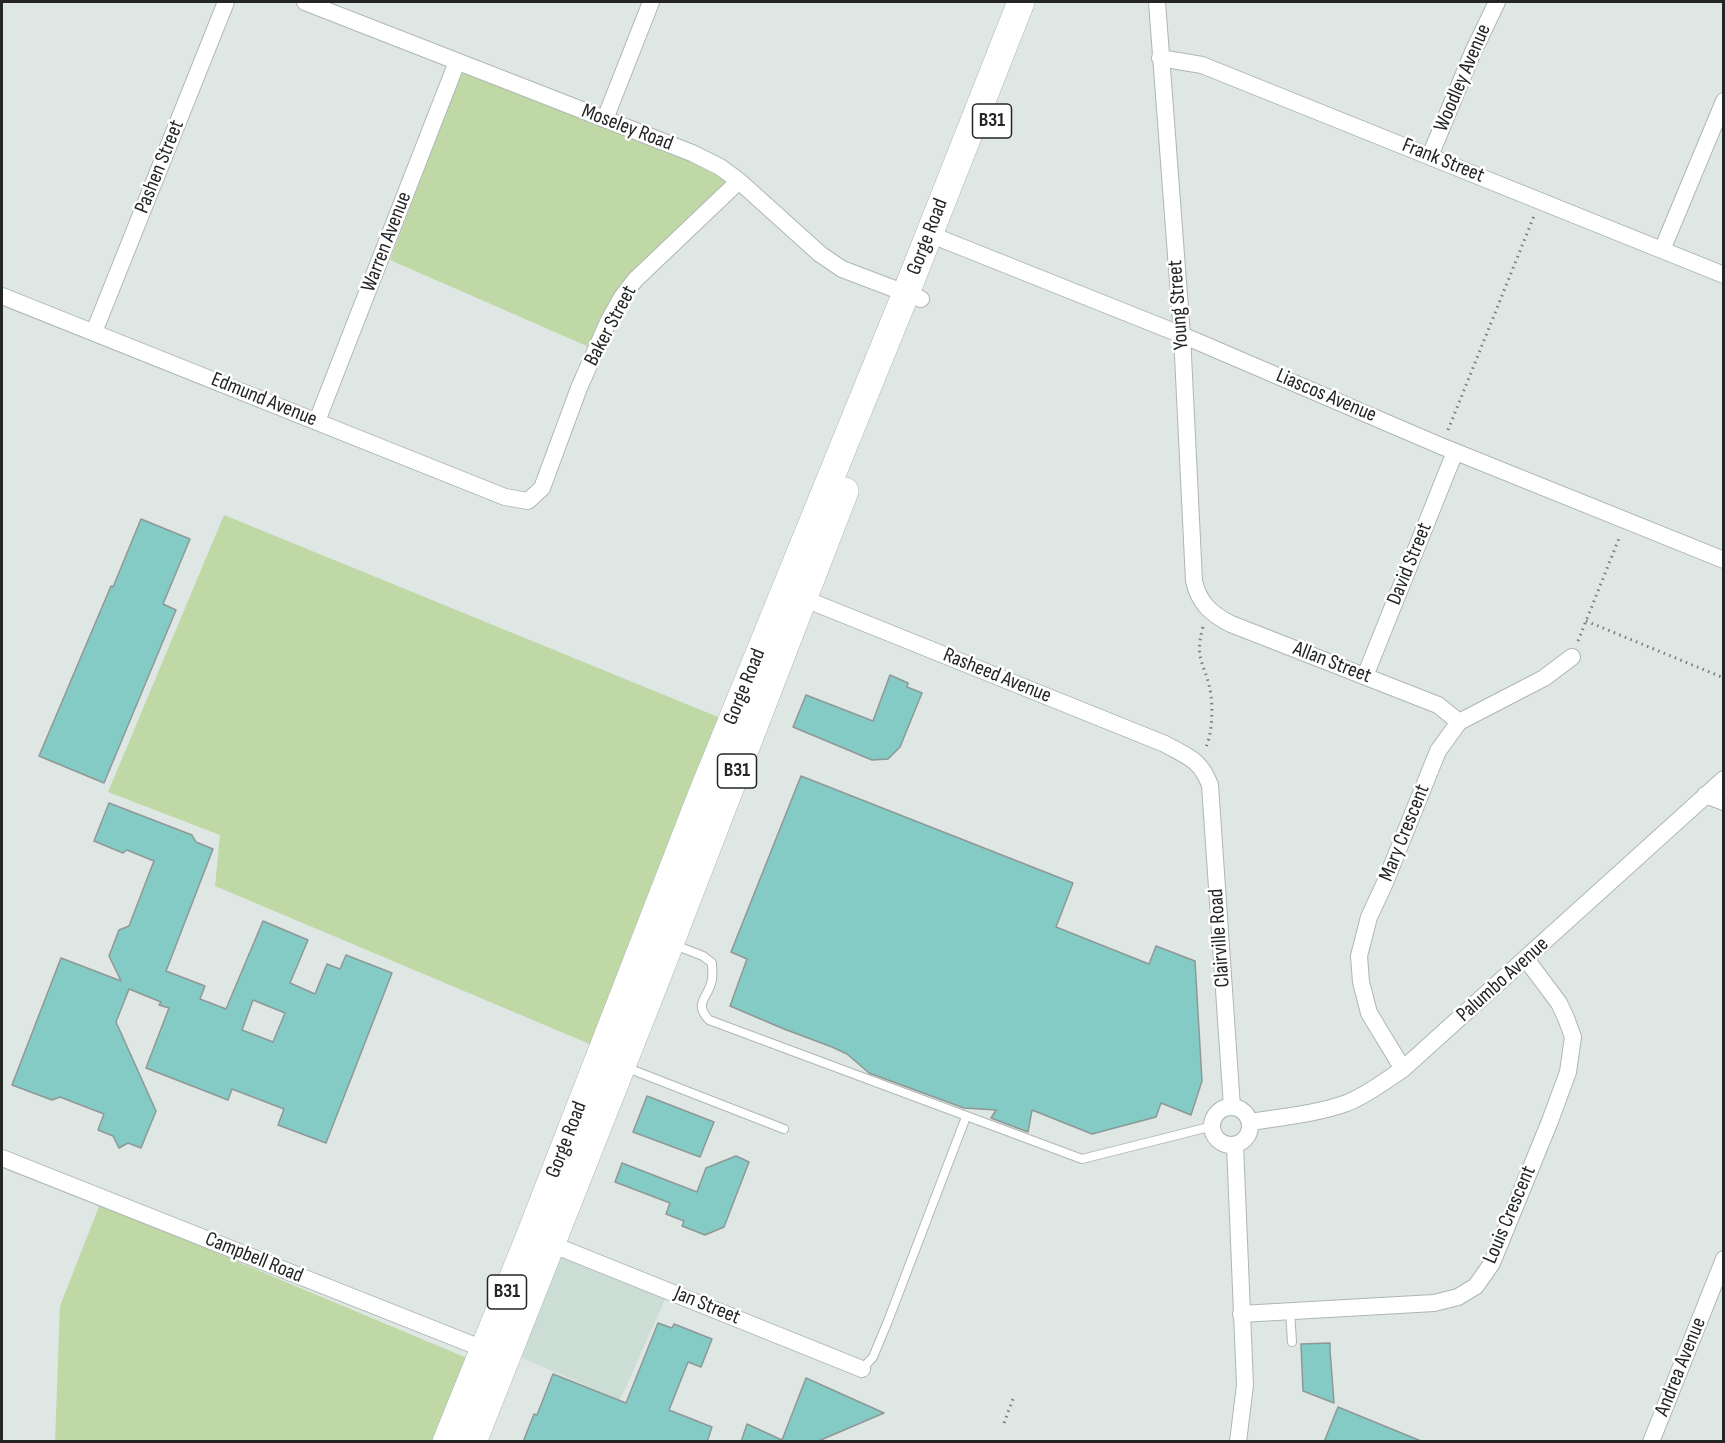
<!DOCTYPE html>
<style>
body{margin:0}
#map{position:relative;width:1725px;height:1443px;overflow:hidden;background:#dee7e3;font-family:"Sofia Sans Condensed",sans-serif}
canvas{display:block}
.frame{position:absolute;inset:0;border:3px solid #232624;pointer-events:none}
</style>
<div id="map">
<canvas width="1725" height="1443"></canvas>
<div class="frame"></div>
</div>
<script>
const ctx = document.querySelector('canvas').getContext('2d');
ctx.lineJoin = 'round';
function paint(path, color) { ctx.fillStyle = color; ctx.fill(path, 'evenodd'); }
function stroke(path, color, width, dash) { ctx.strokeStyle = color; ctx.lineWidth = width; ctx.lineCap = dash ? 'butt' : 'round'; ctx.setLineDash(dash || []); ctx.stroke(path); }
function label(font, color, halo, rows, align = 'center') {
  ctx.font = font + ' "Sofia Sans Condensed",sans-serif'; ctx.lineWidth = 5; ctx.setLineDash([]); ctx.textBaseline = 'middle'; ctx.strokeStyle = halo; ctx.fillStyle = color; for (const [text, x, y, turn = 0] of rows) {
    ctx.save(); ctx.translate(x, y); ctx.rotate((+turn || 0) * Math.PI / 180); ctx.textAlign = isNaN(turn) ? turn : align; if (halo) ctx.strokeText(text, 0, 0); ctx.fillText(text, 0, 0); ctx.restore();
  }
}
const built = new Path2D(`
 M 556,1251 L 666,1297 L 620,1400 L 513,1354 Z`);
const green = new Path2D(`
 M 461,72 L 681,156 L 728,182 L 618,288 L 589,347 L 390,260 Z
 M 224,515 L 723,719 L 592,1045 L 215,886 L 220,835 L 108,792 Z
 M 100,1204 L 467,1358 L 435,1441 L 55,1442 L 60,1306 Z`);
const building = new Path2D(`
 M 141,519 L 190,539 L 163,604 L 176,610 L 104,783 L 39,756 L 111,586 L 113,587 Z
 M 890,675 L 908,683 L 907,687 L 922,693 L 900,747 L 888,759 L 872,760 L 793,727 L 806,695 L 873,721 Z
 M 801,776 L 1073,883 L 1056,927 L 1149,964 L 1156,946 L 1195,961 L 1202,1081 L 1191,1115 L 1161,1103 L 1156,1117 L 1092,1134 L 1032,1110 L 1028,1132 L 991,1118 L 996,1110 L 964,1108 L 869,1073 L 847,1054 L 832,1047 L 784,1029 L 730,1006 L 747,959 L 731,952 Z
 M 109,803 L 192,835 L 196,842 L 213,849 L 166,971 L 205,986 L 200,999 L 226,1009 L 263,921 L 308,940 L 290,983 L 315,994 L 327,964 L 340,969 L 346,955 L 392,973 L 326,1143 L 278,1125 L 284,1109 L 232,1089 L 228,1100 L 146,1068 L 169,1008 L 159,1005 L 161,1002 L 129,989 L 116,1022 L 156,1111 L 141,1148 L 128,1143 L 119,1148 L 113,1136 L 98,1130 L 104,1114 L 60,1097 L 52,1100 L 12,1085 L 61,958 L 121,981 L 109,956 L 119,930 L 129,926 L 154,861 L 127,850 L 123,853 L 94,841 ZM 253,1000 L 285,1013 L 273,1042 L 242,1030 Z
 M 647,1096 L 714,1122 L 700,1157 L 633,1132 Z
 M 736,1156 L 749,1162 L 724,1227 L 705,1235 L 682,1226 L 684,1221 L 666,1214 L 670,1203 L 615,1182 L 622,1163 L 697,1192 L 706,1168 Z
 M 658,1323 L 672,1328 L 674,1324 L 712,1339 L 701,1367 L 688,1362 L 669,1410 L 712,1427 L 707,1442 L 523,1442 L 534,1414 L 537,1415 L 553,1374 L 626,1403 Z
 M 1330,1343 L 1330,1350 L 1334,1403 L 1303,1391 L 1301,1344 Z
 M 806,1378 L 884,1413 L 816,1442 L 741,1442 L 747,1424 L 782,1440 Z
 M 1338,1407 L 1421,1441 L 1421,1442 L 1324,1442 Z`);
const path = new Path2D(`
 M 1448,430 L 1534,216
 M 1586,621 L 1724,678
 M 1203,627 C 1193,662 1207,664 1211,696 C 1213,711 1212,733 1206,747
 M 1578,641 L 1620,536
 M 1004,1423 L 1013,1399`);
const service = new Path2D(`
 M 672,944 L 703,956 L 712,963 C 712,968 713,974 712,979 C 710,997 692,1002 709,1020 L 1082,1159 L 1213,1126
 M 625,1067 L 784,1129
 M 1290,1311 L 1292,1342
 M 862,1369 L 873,1357 L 888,1321 L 966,1117`);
const minor = new Path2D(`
 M 305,2 L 692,153 L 720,167 L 739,181 L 820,254 L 842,269 L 921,299
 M 1157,2 L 1182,335 L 1194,581 C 1199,603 1211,614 1231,624 L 1438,705 L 1459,722
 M 1160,58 L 1202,65 L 1724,275
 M 605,119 L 651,2
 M 1430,156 L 1473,52 L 1497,2
 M 930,232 L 944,240 L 1182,335 L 1441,446 L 1724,560
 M 1662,250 L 1724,101
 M 2,296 L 505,497 L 528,501 L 542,488 L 579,388 L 608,322 L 622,297 L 635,280 L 739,181
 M 94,332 L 226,2
 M 317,421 L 457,62
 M 795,595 L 1165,744 C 1188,757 1200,759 1210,785 L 1232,1107
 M 1365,676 L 1455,452
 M 1705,795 L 1724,802
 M 1403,1069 L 1369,1013 L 1361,982 L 1359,956 L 1369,917 L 1384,885 L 1438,751 L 1459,722 L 1544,678 L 1572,657
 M1212 1126a19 19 0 1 1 38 0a19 19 0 1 1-38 0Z
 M 1250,1122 C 1282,1117 1316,1114 1347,1103 C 1367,1095 1385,1081 1403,1069 L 1724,779
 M 1235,1145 L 1245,1385 L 1238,1442
 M 2,1158 L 491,1352
 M 551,1244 L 862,1369
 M 1241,1314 L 1434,1303 L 1458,1297 L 1476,1286 L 1492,1263 L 1550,1121 L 1568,1072 L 1573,1037 L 1566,1018 L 1559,1003 L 1526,959
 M 1651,1442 L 1724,1259`);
const primary = new Path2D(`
 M 446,1442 L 530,1235 L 701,796 L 906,293 L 1021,2
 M 473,1442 L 658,975 L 845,491`);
const shields = [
 [992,121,39],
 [737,771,39],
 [507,1292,39]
];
const shieldNames = [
 ["B31",992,121],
 ["B31",737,771],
 ["B31",507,1292]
];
const streetNames = [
 ["Woodley Avenue",1463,78,-67],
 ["Moseley Road",627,128,21],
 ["Frank Street",1443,161,22],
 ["Pashen Street",160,167,-68],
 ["Gorge Road",928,237,-69],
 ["Warren Avenue",387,242,-69],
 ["Young Street",1179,305,-94],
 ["Baker Street",611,326,-62],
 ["Liascos Avenue",1326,396,23],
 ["Edmund Avenue",264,400,22],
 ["David Street",1410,564,-68],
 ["Allan Street",1332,663,21],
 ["Rasheed Avenue",997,676,22],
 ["Gorge Road",745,687,-68],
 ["Mary Crescent",1405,833,-68],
 ["Clairville Road",1220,938,-94],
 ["Palumbo Avenue",1503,980,-42],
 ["Gorge Road",567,1140,-69],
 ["Louis Crescent",1510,1215,-67],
 ["Campbell Road",254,1258,22],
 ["Jan Street",707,1306,22],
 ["Andrea Avenue",1681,1367,-68]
];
paint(built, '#ccddd5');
paint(green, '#c0d8a6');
paint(building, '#83cbc4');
stroke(building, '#8f9897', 1.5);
stroke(service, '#aeb7b3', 10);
stroke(minor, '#aeb7b3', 18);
stroke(primary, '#aeb7b3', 28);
stroke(path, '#787d7a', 3, [1.5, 4.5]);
stroke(service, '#fff', 8);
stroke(minor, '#fff', 16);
stroke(primary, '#fff', 27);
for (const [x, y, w] of shields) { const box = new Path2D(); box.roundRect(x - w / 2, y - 17, w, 34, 4.5); ctx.fillStyle = '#fff'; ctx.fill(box); stroke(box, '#232624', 1.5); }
label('bold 20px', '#232624', null, shieldNames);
label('21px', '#232624', '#fff', streetNames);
</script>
